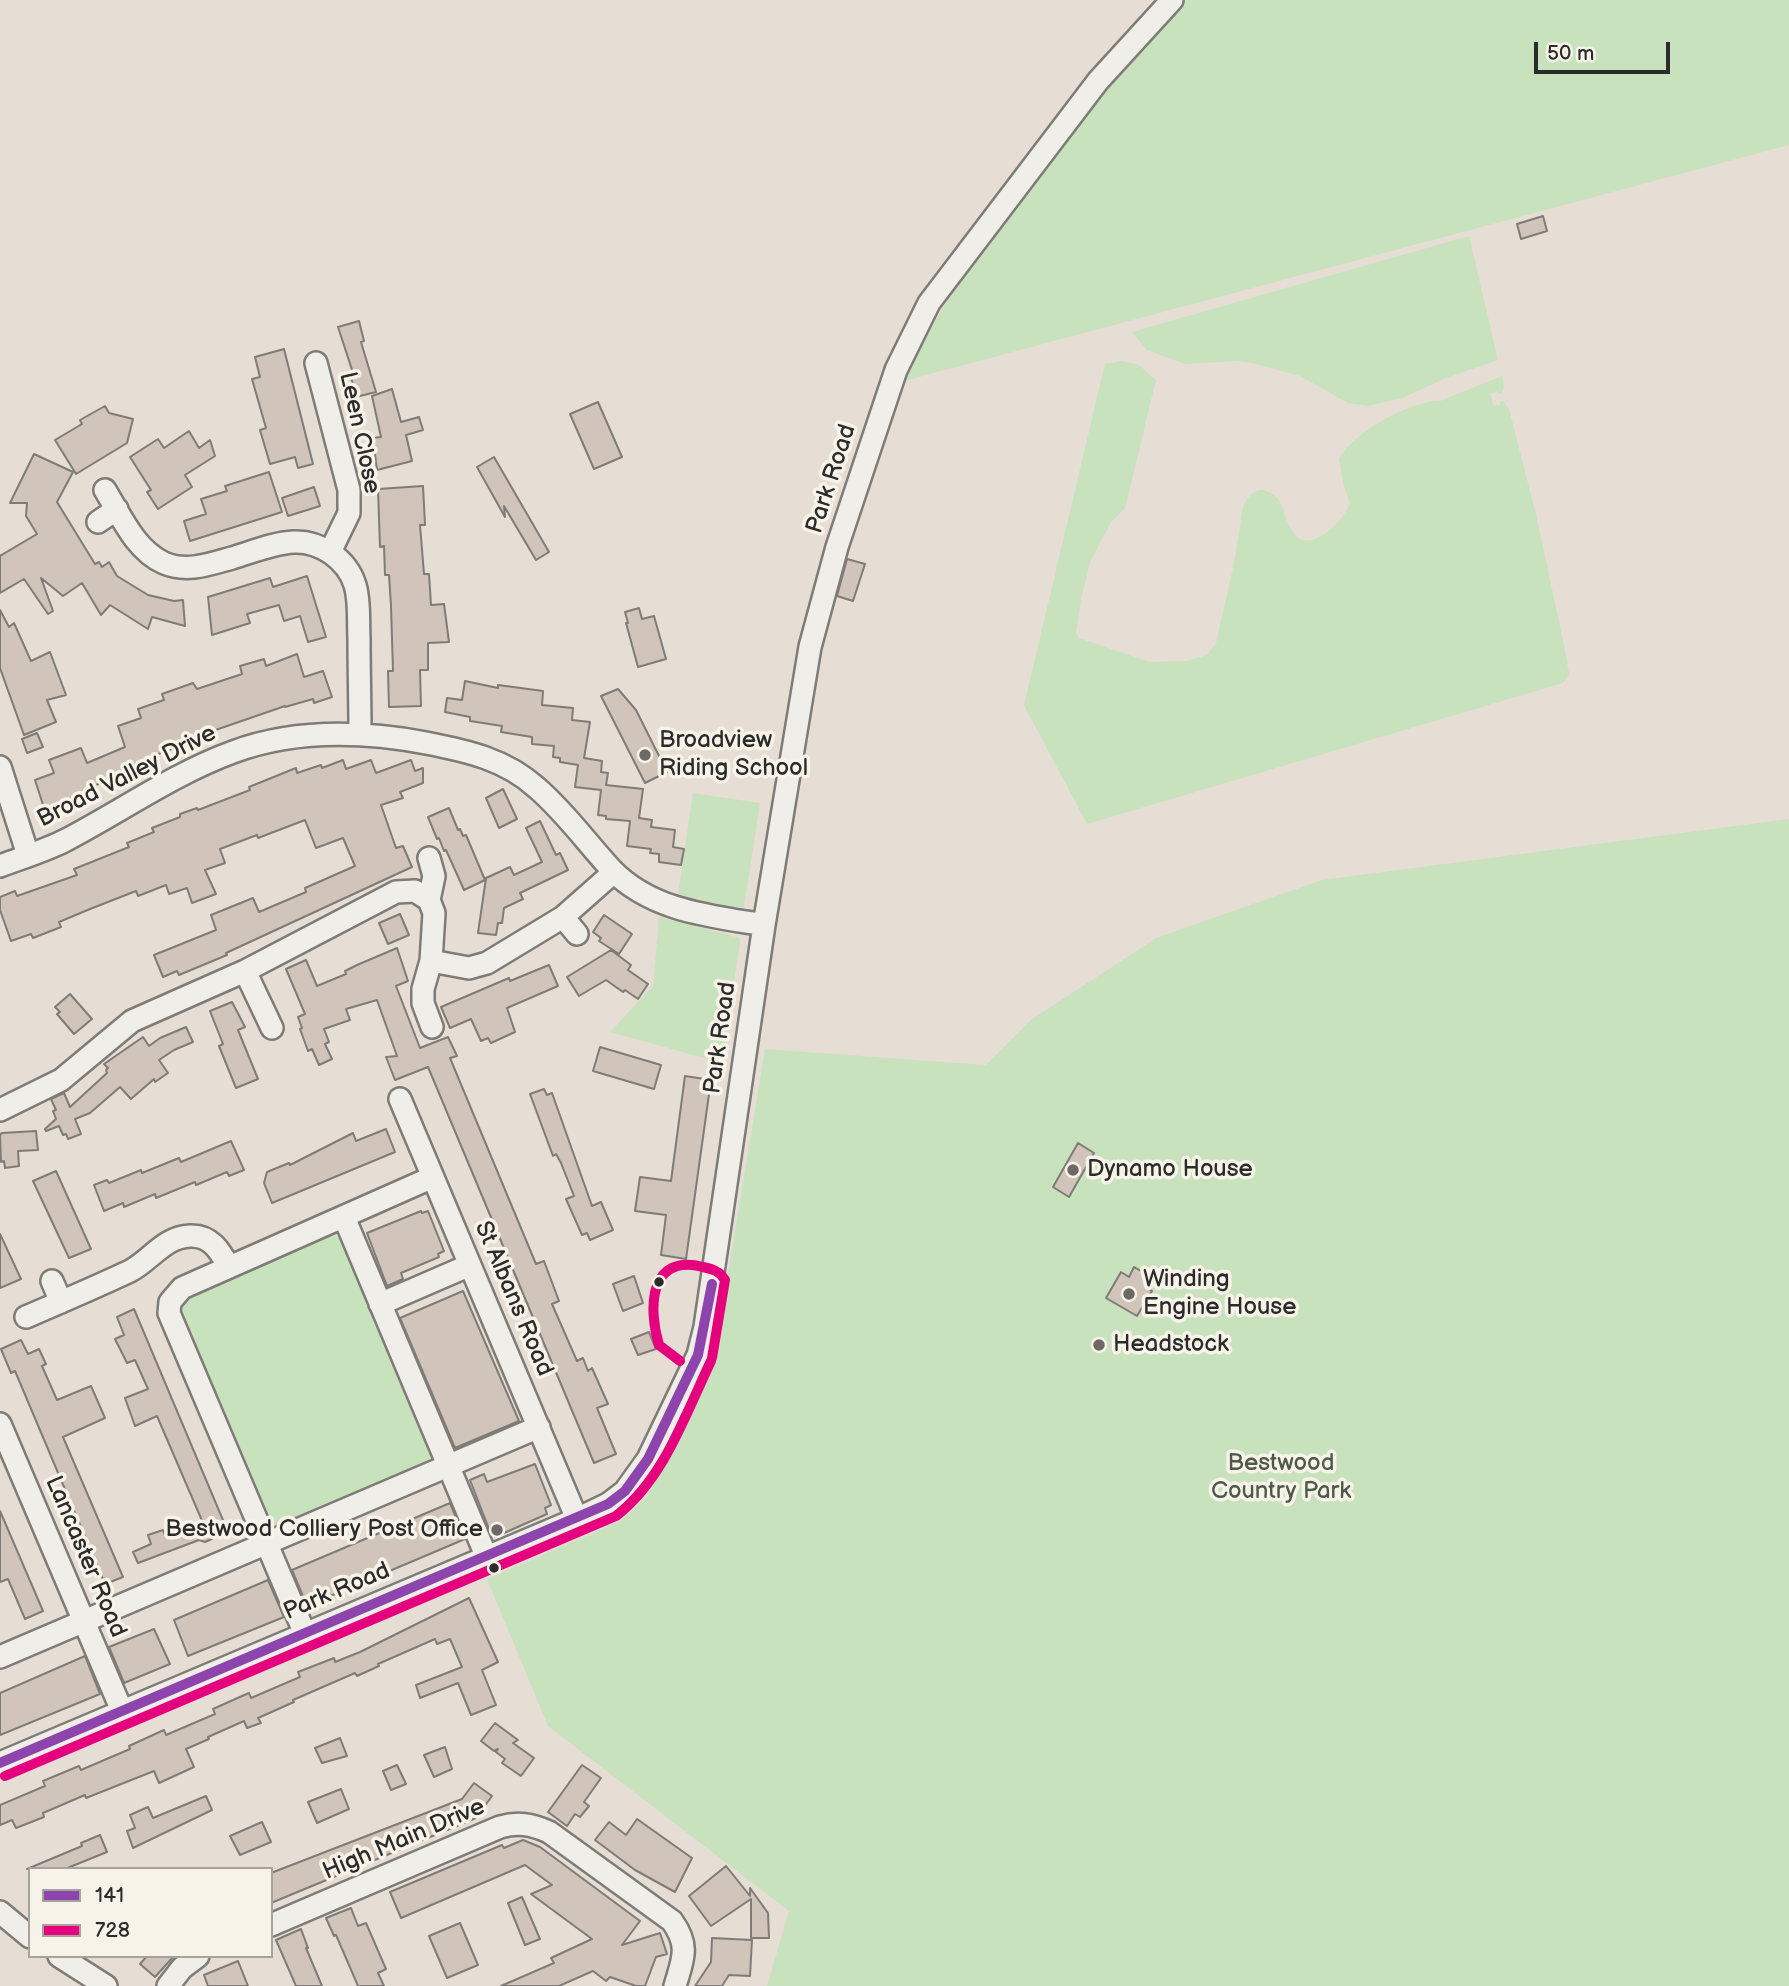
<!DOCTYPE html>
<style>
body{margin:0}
#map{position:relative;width:1789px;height:1986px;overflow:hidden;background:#e6ddd4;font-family:"Balsamiq Sans",sans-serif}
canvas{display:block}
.legend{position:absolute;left:28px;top:1867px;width:245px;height:91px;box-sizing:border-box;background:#f7f3e8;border:2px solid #a5a39c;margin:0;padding:9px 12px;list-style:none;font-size:21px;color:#2b2b2b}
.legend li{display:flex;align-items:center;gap:14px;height:35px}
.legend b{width:35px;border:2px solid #a5a39c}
.scale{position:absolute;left:1534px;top:42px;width:136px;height:32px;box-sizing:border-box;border:4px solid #2b2b2b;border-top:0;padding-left:9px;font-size:21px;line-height:24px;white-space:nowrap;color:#2b2b2b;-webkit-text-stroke:5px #f7f3e8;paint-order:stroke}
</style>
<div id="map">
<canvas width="1789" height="1986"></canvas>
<ul class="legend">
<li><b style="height:9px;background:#8e44ad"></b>141</li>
<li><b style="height:9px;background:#e5007d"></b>728</li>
</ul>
<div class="scale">50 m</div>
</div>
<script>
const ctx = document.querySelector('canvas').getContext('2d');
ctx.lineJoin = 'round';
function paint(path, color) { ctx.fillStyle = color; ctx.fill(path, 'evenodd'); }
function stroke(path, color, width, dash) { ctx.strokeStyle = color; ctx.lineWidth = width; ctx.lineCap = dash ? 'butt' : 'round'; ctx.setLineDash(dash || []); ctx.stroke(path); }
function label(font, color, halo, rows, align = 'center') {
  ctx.font = font + ' "Balsamiq Sans",sans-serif'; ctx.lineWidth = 7; ctx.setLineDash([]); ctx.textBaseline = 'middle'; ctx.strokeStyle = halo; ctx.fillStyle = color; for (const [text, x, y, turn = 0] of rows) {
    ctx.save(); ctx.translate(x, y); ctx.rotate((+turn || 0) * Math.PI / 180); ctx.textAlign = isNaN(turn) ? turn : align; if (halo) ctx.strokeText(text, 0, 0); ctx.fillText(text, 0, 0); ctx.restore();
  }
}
const green = new Path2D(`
 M 1183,0 L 1789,0 L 1789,145 L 900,382 L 974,255 L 1067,131 Z
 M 1469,236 L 1498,360 L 1446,378 L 1402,398 L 1368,406 L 1348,403 L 1300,376 L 1252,363 L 1237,361 L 1185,364 L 1147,350 L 1132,332 Z
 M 1122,361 L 1139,365 L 1156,380 L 1125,508 L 1111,522 L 1090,562 L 1081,599 L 1076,633 L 1079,638 L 1149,662 L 1187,661 L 1207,655 L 1216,643 L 1233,568 L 1243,507 C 1247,498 1252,490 1263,490 C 1270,492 1276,495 1280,502 C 1287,516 1291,550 1317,538 C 1333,531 1342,519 1350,504 L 1343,483 L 1339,459 C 1352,433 1412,400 1440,401 L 1502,376 L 1504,386 L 1502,393 L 1498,394 L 1497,391 L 1490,394 L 1494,406 L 1500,405 L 1500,402 L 1503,401 L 1509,409 L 1536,514 L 1566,655 L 1569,674 L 1563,683 L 1087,824 L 1024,705 L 1105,364 Z
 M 693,793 L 760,803 L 744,907 L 735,908 L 678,895 Z
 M 1789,819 L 1789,1986 L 767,1986 L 789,1911 L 548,1726 L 487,1579 L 621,1521 L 646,1498 L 674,1447 L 715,1355 L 765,1049 L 986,1065 L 1031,1020 L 1156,938 L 1322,880 Z
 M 659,917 L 730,935 L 739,938 L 740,942 L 722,1063 L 610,1032 L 653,986 Z
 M 336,1236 L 346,1243 L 438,1457 L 434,1466 L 277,1532 L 269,1524 L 253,1489 L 182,1310 L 186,1299 L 325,1238 Z`);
const building = new Path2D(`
 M 1543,216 L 1547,231 L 1521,239 L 1517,224 Z
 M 359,321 L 364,341 L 361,342 L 376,392 L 356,397 L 351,377 L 354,376 L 338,327 Z
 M 284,349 L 313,464 L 298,468 L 295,457 L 270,464 L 260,430 L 266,428 L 252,379 L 260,377 L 255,357 Z
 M 392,389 L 401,422 L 419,417 L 423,430 L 406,435 L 412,461 L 377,470 L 373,438 L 381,437 L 372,396 Z
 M 598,402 L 622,457 L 594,469 L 570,414 Z
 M 105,406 L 109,413 L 133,419 L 127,443 L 76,474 L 55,440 L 82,424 L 80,420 Z
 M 189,431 L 199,448 L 210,440 L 215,456 L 185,475 L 192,487 L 158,509 L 147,492 L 151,490 L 130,457 L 158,439 L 164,448 Z
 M 34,454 L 73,472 L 57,502 L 95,564 L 99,562 L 102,567 L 109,562 L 117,576 L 148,595 L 174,601 L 183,600 L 185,626 L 152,617 L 148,629 L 110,605 L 101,615 L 82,583 L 63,596 L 41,578 L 53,611 L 48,614 L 24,579 L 0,593 L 0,556 L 37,534 L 26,516 L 27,503 L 10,503 Z
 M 494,457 L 549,552 L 536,560 L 504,506 L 505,517 L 477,467 Z
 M 269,472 L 282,512 L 190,541 L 184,521 L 206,514 L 201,499 L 227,491 L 225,486 Z
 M 423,486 L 425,525 L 420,525 L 424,574 L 429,574 L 431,605 L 444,604 L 449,642 L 428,643 L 428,670 L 420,670 L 421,706 L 389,707 L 388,671 L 393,671 L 391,606 L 389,575 L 385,575 L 384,546 L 380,547 L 378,489 Z
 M 314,487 L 320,506 L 288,516 L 282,498 Z
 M 847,559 L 865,564 L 853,601 L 837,596 Z
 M 307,576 L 326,637 L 308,642 L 300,616 L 284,621 L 279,605 L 247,614 L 250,623 L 212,635 L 208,597 L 270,578 L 273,587 Z
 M 639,608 L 642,619 L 654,616 L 666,659 L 638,667 L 626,623 L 628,623 L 625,612 Z
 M 0,610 L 9,627 L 14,623 L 31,661 L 50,652 L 66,695 L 47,700 L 56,722 L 24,735 L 0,668 Z
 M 297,654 L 304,677 L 323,671 L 332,697 L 314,703 L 313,699 L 285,707 L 285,706 L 178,743 L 179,746 L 131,765 L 132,768 L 109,777 L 110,780 L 87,788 L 88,793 L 63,801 L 64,805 L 45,811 L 35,780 L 54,773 L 49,760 L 81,748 L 87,763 L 125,747 L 118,726 L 141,718 L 138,709 L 164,700 L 162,694 L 193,683 L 197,689 L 242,674 L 240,666 L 264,659 L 266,666 Z
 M 465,681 L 498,688 L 498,685 L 543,691 L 542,705 L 573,708 L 572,720 L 590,722 L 584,758 L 602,761 L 601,772 L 608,773 L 606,785 L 643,789 L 639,818 L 652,820 L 651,827 L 675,830 L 673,847 L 684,849 L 681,865 L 659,862 L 659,854 L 650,853 L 651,849 L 627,846 L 630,821 L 606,819 L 606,816 L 598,815 L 601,790 L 575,787 L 578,765 L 560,762 L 560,758 L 553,757 L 554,746 L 532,744 L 532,737 L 501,732 L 502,726 L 470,721 L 470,717 L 445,712 L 447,698 L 462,700 Z
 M 618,689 L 636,710 L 667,772 L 645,783 L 601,696 Z
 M 37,733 L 43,747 L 27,753 L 22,739 Z
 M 343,760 L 346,769 L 371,760 L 376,773 L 411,760 L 415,771 L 423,768 L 423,783 L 400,792 L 403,798 L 381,805 L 396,848 L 403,846 L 412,867 L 226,953 L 227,955 L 179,975 L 177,971 L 163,977 L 154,955 L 216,930 L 211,915 L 253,898 L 259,912 L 306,892 L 305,888 L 355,866 L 343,838 L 316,848 L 305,820 L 258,838 L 257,835 L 220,849 L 225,863 L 205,870 L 216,894 L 192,903 L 187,888 L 169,894 L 166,885 L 138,896 L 136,891 L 90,909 L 59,922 L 61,927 L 33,938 L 31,934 L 11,941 L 0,910 L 0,897 L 15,891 L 17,896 L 77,875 L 74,869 L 129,847 L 127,843 L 154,832 L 152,828 L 180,817 L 180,814 L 197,808 L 198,810 L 250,790 L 249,787 L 296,768 L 297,773 L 321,765 L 322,768 Z
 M 503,789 L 517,819 L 499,828 L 486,798 Z
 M 449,808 L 458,830 L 460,829 L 463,836 L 466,835 L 485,880 L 464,890 L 446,850 L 444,851 L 439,838 L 437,839 L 428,817 Z
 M 540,821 L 556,855 L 560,853 L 568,870 L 520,893 L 523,899 L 504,908 L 502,923 L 498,923 L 496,935 L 478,933 L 486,878 L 510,867 L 514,875 L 542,862 L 526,828 Z
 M 400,914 L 409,935 L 388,944 L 379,923 Z
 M 604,915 L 632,934 L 619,954 L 599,941 L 601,938 L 593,932 Z
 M 397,948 L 408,981 L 396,986 L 420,1048 L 448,1037 L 457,1056 L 450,1058 L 536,1264 L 544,1261 L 559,1301 L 552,1304 L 577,1361 L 583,1358 L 588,1371 L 592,1368 L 608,1404 L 597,1408 L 616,1454 L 594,1463 L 428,1067 L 395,1080 L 386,1057 L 397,1056 L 377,1000 L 346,1009 L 350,1020 L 324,1029 L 329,1042 L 325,1044 L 332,1059 L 319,1065 L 312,1049 L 308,1051 L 300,1029 L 302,1028 L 298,1017 L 305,1014 L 286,969 L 306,960 L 317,986 L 346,974 L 345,971 L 357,965 Z
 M 611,950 L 631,965 L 628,970 L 648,984 L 638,999 L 625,990 L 623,992 L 606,980 L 579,996 L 567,977 Z
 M 549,965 L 558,986 L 507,1008 L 515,1032 L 491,1043 L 488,1038 L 481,1041 L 471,1019 L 450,1028 L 441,1007 L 509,978 L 510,981 Z
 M 70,994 L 92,1019 L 74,1034 L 57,1014 L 60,1012 L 55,1007 Z
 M 232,1002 L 245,1027 L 238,1030 L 258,1079 L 236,1088 L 219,1046 L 223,1044 L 210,1011 Z
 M 186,1027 L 193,1042 L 174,1050 L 159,1060 L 168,1073 L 155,1082 L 154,1079 L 131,1099 L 120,1087 L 90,1113 L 75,1119 L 81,1134 L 68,1139 L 66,1134 L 63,1135 L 59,1126 L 46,1131 L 45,1129 L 56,1119 L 53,1111 L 56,1110 L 51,1099 L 64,1093 L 70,1107 L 107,1073 L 106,1070 L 108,1068 L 104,1064 L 143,1037 L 149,1046 L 160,1038 Z
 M 600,1047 L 661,1065 L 654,1089 L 593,1071 Z
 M 685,1076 L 711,1080 L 686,1259 L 661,1255 L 666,1215 L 635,1211 L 640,1177 L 671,1181 Z
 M 544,1089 L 547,1095 L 552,1093 L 592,1206 L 601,1202 L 613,1230 L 590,1240 L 587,1233 L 582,1235 L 566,1199 L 574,1196 L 561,1163 L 556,1154 L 553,1156 L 530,1094 Z
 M 386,1129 L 395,1152 L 272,1203 L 264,1183 L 267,1172 L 289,1163 L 290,1165 L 353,1133 L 356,1141 Z
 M 36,1131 L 38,1150 L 18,1151 L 19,1166 L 5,1168 L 4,1161 L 1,1162 L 0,1135 L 2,1133 Z
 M 231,1141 L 244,1170 L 229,1176 L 227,1172 L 196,1185 L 195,1182 L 156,1198 L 155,1194 L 124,1207 L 123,1203 L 104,1211 L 94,1185 L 107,1180 L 109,1183 L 141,1170 L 142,1173 L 179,1158 L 181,1162 Z
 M 1078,1143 L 1094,1153 L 1069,1197 L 1053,1187 Z
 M 56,1171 L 91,1249 L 69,1258 L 33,1181 Z
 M 421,1211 L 422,1213 L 428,1211 L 444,1251 L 438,1254 L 439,1257 L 401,1273 L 403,1279 L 387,1286 L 367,1233 Z
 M 0,1234 L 21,1279 L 0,1288 Z
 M 1134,1267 L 1155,1279 L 1149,1289 L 1152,1291 L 1137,1316 L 1106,1298 L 1121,1272 L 1129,1277 Z
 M 634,1276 L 643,1303 L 623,1311 L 613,1284 Z
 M 463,1291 L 519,1421 L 455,1448 L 400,1318 Z
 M 134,1309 L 228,1532 L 205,1542 L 199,1540 L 138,1563 L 133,1552 L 151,1544 L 148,1535 L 163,1530 L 166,1538 L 203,1523 L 157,1416 L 135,1426 L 125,1398 L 148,1389 L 135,1360 L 127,1363 L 115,1339 L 124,1335 L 117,1317 Z
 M 649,1332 L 656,1349 L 638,1355 L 631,1339 Z
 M 21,1340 L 28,1354 L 39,1349 L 46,1364 L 42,1366 L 57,1400 L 91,1386 L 105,1418 L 63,1437 L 123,1577 L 105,1584 L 15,1371 L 11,1373 L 1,1349 Z
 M 535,1464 L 551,1505 L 545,1508 L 547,1514 L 495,1537 L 491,1528 L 489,1529 L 470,1480 L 484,1474 L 487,1482 Z
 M 450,1503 L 465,1539 L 307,1606 L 292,1570 Z
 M 0,1511 L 43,1611 L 25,1619 L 8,1579 L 0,1582 Z
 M 268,1580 L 284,1617 L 188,1656 L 174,1620 Z
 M 469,1598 L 498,1662 L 482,1670 L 496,1705 L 471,1715 L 458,1683 L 420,1698 L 416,1685 L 462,1667 L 450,1639 L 437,1644 L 435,1639 L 378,1664 L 379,1666 L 357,1676 L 355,1673 L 293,1700 L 294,1702 L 258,1718 L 261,1723 L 247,1728 L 244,1721 L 208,1737 L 209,1739 L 186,1749 L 194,1767 L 159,1783 L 154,1771 L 86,1798 L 85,1795 L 43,1813 L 44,1817 L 16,1828 L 12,1820 L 0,1825 L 0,1805 L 45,1786 L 43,1781 L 79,1766 L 81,1770 L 130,1749 L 129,1746 L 164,1730 L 166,1735 L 215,1714 L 213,1709 L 242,1696 L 249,1693 L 251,1698 L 300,1677 L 298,1672 L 334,1658 L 335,1662 L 360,1652 Z
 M 154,1629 L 170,1664 L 124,1683 L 109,1647 Z
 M 85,1656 L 100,1694 L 0,1735 L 0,1693 Z
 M 495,1723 L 518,1740 L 513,1743 L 534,1758 L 521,1776 L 502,1763 L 505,1759 L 496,1752 L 498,1749 L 494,1751 L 481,1741 Z
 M 340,1738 L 347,1756 L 322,1763 L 315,1748 Z
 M 445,1747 L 452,1769 L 434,1777 L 424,1755 Z
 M 397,1765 L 406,1784 L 391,1790 L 383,1771 Z
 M 582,1765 L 601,1778 L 584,1802 L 589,1806 L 580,1817 L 575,1814 L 567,1826 L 548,1812 Z
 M 474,1783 L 492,1796 L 476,1818 L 271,1903 L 271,1873 L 462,1799 Z
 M 341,1789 L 349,1809 L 317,1823 L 308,1802 Z
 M 206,1796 L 212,1810 L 133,1848 L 127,1831 L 135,1828 L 130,1815 L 148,1807 L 153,1818 Z
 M 637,1819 L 692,1858 L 675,1892 L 635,1870 L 595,1840 L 609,1822 L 626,1835 Z
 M 262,1822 L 271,1842 L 240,1855 L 230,1836 Z
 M 100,1835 L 107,1852 L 65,1869 L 27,1869 L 82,1846 L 81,1843 Z
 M 523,1840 L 540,1847 L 640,1921 L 622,1945 L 660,1933 L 667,1954 L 656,1957 L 645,1986 L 636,1986 L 610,1977 L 606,1981 L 593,1971 L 559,1986 L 501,1986 L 554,1963 L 551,1958 L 592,1939 L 531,1894 L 552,1885 L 525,1865 L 401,1918 L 390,1892 L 502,1845 L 504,1848 Z
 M 726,1866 L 750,1896 L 750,1888 L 768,1913 L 769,1938 L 751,1938 L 751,1899 L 711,1926 L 689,1896 Z
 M 522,1897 L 540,1939 L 525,1945 L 508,1903 Z
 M 351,1908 L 358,1926 L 366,1923 L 386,1969 L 378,1973 L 384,1986 L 358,1986 L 336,1935 L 334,1936 L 326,1918 Z
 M 460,1923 L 478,1965 L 447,1978 L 429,1936 Z
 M 301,1929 L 308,1948 L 306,1948 L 322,1986 L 296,1986 L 276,1940 Z
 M 712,1938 L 752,1940 L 750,1976 L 729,1975 L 722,1986 L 695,1986 L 711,1962 Z
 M 147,1956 L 174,1956 L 155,1977 L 140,1964 Z
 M 238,1961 L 248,1986 L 208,1986 L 204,1975 Z`);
const minor = new Path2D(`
 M 316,363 L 349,490 L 349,513 L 330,552
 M 105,490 C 121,516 135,550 164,563 C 187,573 210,564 232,558 C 252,552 273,543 294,542 C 320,541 347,559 355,585 C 360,601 358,621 359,638 C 359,670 360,702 360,734
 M 98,522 L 117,509
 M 0,767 L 28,855
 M 429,858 L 434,876 L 429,900
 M 0,866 C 21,858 44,851 64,841 C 120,812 173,774 233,752 C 295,729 362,731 426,743 C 467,751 505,759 537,788 C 565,812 587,843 612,870 C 652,911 710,916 764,925
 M 563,917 L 577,934
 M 431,961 L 469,968 L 487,963 L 563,917 L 614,872
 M 245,971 L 272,1028
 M 400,1099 L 577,1519
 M 0,1110 L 61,1080 L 132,1021 L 245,971 L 396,892 L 415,891 L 429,900 L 434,913 L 431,961 L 423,989 L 423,1003 L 432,1027
 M 344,1217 L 487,1558
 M 52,1281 L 61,1302
 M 380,1304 L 470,1265
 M 26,1317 C 61,1302 96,1287 130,1271 C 151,1260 164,1237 190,1236 C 211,1235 220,1251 229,1267
 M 0,1424 L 122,1711
 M 305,1634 L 169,1313 L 170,1302 L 182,1288 L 433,1177
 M 0,1657 L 539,1427
 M 0,1763 L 577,1519 L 608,1504 L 625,1491 L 648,1459 L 698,1355 L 705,1327 L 764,925 L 810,647 L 837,547 L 896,370 L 929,303 L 1098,81 L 1172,0
 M 0,1912 L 30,1937
 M 271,1925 L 500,1827 C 518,1822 531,1824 549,1832 L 672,1921 C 690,1946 683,1959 675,1986
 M 59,1956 L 106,1986
 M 168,1986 L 182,1968 L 198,1956`);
const bus1 = new Path2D(`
 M 0,1763 L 608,1504 L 625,1491 L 648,1459 L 698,1355 L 712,1284`);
const bus2 = new Path2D(`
 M 680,1361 L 659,1345 C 648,1308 649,1253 703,1267 C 712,1269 720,1271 725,1280 L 712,1358
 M 5,1776 L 616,1516 C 664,1479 685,1415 711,1361`);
const markers = [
 [645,755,7,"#6c6966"],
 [1073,1170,7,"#6c6966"],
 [659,1282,6,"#2b2b2b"],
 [1129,1294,7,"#6c6966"],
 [1099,1345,7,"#6c6966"],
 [497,1530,7,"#6c6966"],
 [494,1568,6,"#2b2b2b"]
];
const streetNames = [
 ["Leen Close",359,433,78],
 ["Park Road",832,479,-72],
 ["Broad Valley Drive",127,777,-27],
 ["Park Road",721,1038,-82],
 ["St Albans Road",513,1299,67],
 ["Lancaster Road",85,1557,67],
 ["Park Road",337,1592,-23],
 ["High Main Drive",404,1840,-23]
];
const poiNames = [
 ["Broadview",659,741],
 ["Riding School",659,769],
 ["Dynamo House",1087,1170],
 ["Winding",1143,1280],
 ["Engine House",1143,1308],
 ["Headstock",1113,1345],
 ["Bestwood Colliery Post Office",483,1530,"right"]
];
const parkNames = [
 ["Bestwood",1281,1464],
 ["Country Park",1281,1492]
];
paint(green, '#c8e2bd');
paint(building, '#d1c4ba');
stroke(building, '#7f7b77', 2);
stroke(minor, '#7f7b77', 26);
stroke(minor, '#f0eee9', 21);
stroke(bus1, '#8e44ad', 10);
stroke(bus2, '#e5007d', 10);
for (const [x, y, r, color] of markers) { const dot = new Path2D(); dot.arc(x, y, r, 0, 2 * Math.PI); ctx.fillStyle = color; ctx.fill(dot); stroke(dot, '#f7f3e8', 2.5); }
label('24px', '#2b2b2b', '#f7f3e8', streetNames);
label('24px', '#2b2b2b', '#f7f3e8', poiNames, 'left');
label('24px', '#4c5a4b', '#f7f3e8', parkNames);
</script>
